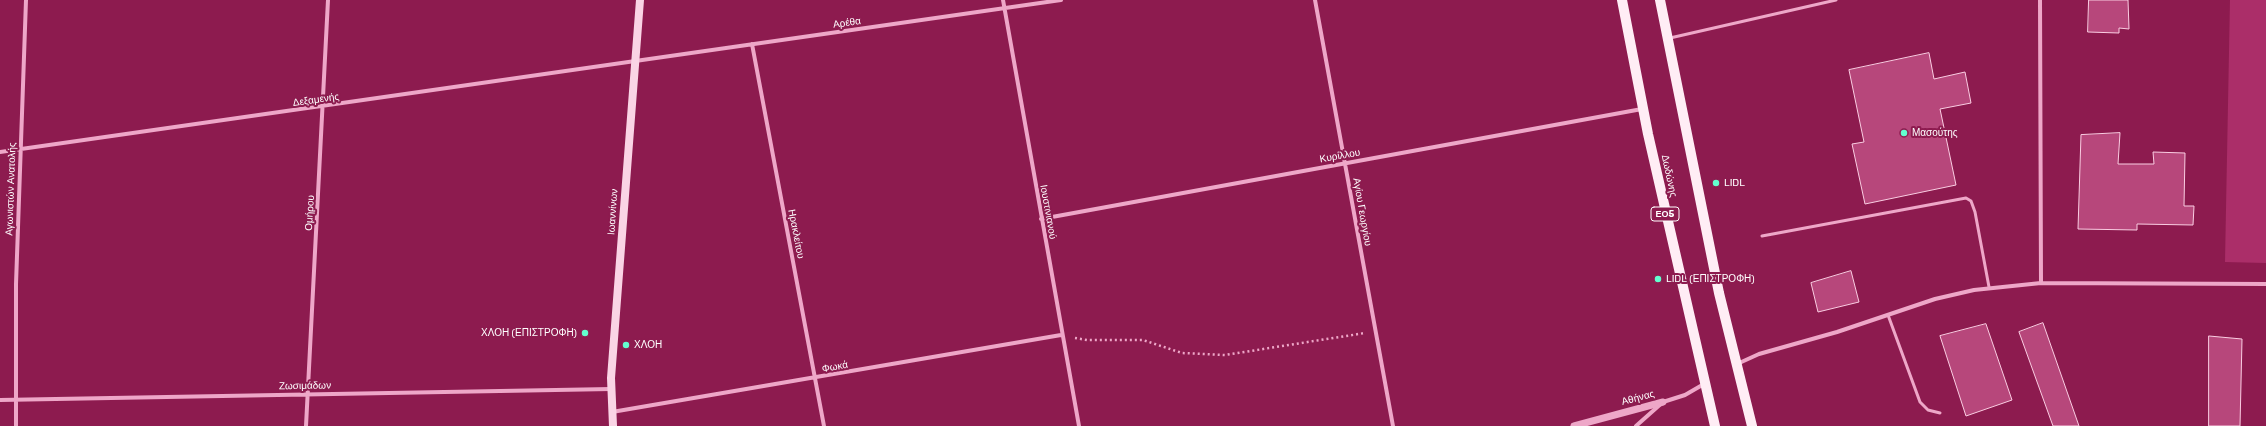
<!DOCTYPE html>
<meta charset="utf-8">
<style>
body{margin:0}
canvas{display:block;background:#8d1b4f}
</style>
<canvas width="2266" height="426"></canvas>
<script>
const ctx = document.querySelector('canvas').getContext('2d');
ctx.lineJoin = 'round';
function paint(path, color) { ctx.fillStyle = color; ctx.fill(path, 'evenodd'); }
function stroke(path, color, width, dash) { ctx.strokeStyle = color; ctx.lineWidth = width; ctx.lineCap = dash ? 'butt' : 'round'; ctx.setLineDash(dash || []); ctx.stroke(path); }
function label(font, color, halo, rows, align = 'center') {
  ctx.font = font + ' Rubik,sans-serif'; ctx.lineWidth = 4; ctx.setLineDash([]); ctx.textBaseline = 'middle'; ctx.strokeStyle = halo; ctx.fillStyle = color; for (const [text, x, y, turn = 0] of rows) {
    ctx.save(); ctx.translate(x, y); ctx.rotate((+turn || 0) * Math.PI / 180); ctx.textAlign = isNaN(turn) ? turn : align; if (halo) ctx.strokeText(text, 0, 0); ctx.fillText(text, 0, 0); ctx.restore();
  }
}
const green = new Path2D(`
 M 2230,0 L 2266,0 L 2266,263 L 2225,262 Z`);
const building = new Path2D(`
 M 2089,0 L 2128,0 L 2129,29 L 2119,28 L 2119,33 L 2088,32 Z
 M 1929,53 L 1934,79 L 1965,72 L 1971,103 L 1940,109 L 1956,185 L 1865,204 L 1852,144 L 1864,142 L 1849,70 Z
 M 2120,133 L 2118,164 L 2154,164 L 2153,152 L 2185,153 L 2184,206 L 2194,206 L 2193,225 L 2137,224 L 2137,230 L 2078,229 L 2081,135 Z
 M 1851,271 L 1859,302 L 1818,312 L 1811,283 Z
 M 2043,323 L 2079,426 L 2053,426 L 2019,332 Z
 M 1986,324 L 2012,400 L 1966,416 L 1940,336 Z
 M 2209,336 L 2242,339 L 2240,426 L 2209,426 Z`);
const path = new Path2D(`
 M 1075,338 L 1087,340 L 1143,340 L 1182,353 L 1225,355 L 1365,333`);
const service = new Path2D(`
 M 1670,38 L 1836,0
 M 1762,236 L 1966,198 L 1971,201 L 1975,212 L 1989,287
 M 1888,315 L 1920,402 L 1928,410 L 1940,413`);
const minor = new Path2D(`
 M 1003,0 L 1079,426
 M 1315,0 L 1393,426
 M 2040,0 L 2041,283
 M 752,44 L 824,426
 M 0,152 L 1061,0
 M 1041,219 L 1642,109
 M 1737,364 L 1759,354 L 1837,332 L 1935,299 L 1974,290 L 2041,283 L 2266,284
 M 0,400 L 611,389
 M 612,412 L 1061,335
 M 16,426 L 16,284 L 26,0
 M 306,426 L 328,0
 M 1636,426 L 1663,402 L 1685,395 L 1704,384`);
const tertiary = new Path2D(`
 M 1574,426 L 1663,402`);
const secondary = new Path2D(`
 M 613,426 L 611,378 L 640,0`);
const primary = new Path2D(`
 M 1622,0 L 1648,134 L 1715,426
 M 1660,0 L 1719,293 L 1752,426`);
const markers = [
 [1904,133,4,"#63ffcf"],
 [1716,183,4,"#63ffcf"],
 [1658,279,4,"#63ffcf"],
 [585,333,4,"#63ffcf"],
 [626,345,4,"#63ffcf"]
];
const shields = [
 [1665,214,28]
];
const shieldNames = [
 ["ΕΟ5",1665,214]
];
const streetNames = [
 ["Αρέθα",847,23,-8],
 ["Δεξαμενής",316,100,-8],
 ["Κυρίλλου",1340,156,-10],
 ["Δωδώνης",1669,176,78],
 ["Αγωνιστών Ανατολής",11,189,-88],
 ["Ιωαννίνων",613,212,-86],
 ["Ιουστινιανού",1048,212,80],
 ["Αγίου Γεωργίου",1362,212,80],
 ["Ομήρου",310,213,-86],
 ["Ηρακλείτου",796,234,79],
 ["Φωκά",835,367,-10],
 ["Ζωσιμάδων",305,386,-1],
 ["Αθήνας",1638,398,-15]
];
const poiNames = [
 ["Μασούτης",1912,133],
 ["LIDL",1724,183],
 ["LIDL (ΕΠΙΣΤΡΟΦΗ)",1666,279],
 ["ΧΛΟΗ (ΕΠΙΣΤΡΟΦΗ)",577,333,"right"],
 ["ΧΛΟΗ",634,345]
];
paint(green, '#ab2e69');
paint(building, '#b7477b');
stroke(building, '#facde2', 1);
stroke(path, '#eea7c8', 2.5, [2, 3]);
stroke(service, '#eea7c8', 3);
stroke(minor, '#eea7c8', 4);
stroke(tertiary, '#eea7c8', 7);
stroke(secondary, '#fad4e5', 8);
stroke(primary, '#ffedf5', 10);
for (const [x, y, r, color] of markers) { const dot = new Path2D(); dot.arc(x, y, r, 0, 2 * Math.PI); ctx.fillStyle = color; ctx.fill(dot); stroke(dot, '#8d1b4f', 1.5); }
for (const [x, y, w] of shields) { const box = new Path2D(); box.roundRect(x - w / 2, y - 7, w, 14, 3); ctx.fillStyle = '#8d1b4f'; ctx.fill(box); stroke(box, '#fff', 1); }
label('bold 9px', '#fff', null, shieldNames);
label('10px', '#fff', '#8d1b4f', streetNames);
label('10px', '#fff', '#8d1b4f', poiNames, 'left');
</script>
